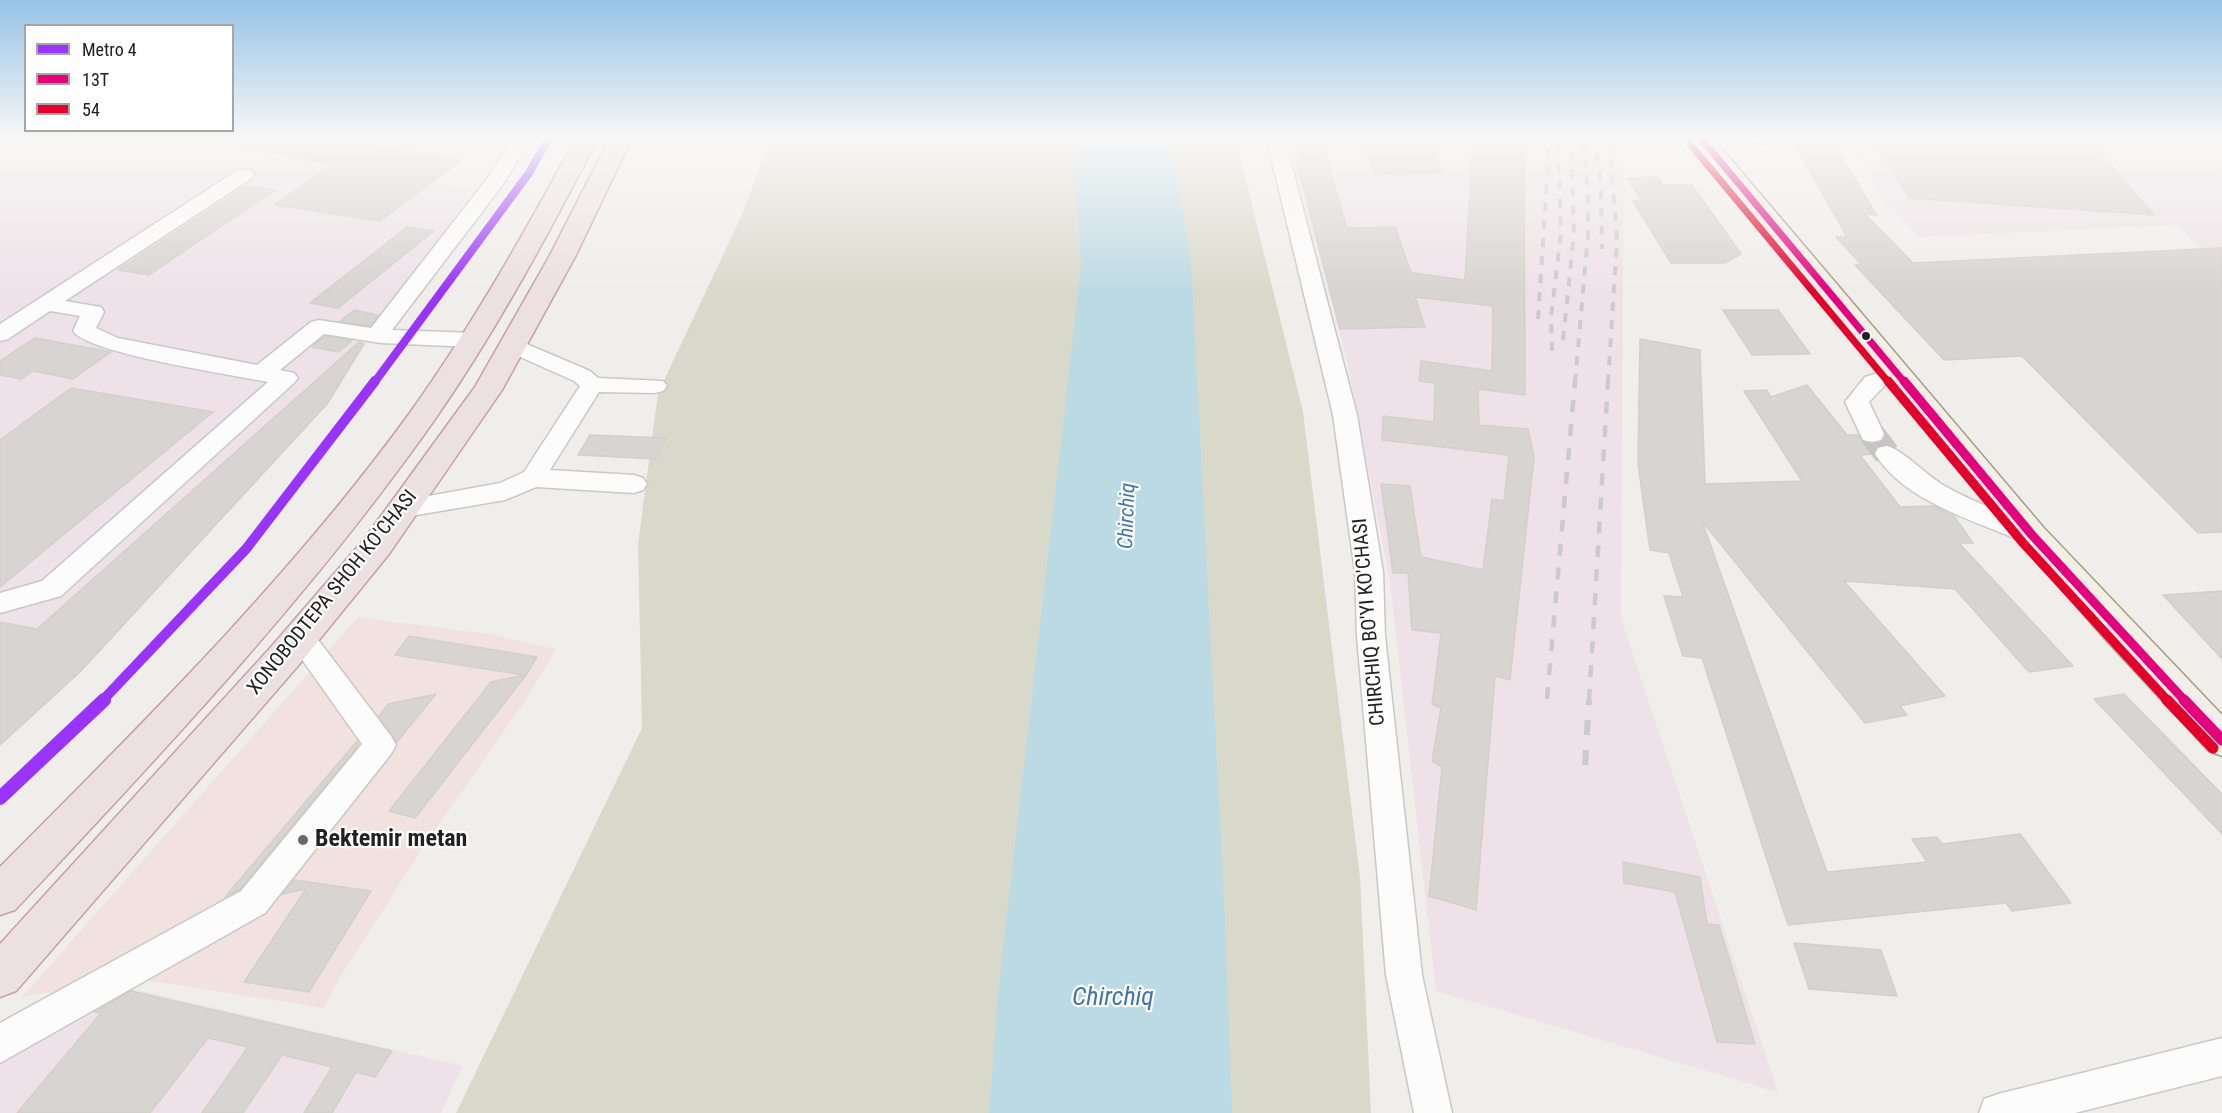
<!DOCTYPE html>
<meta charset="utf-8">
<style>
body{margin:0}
#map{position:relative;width:2222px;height:1113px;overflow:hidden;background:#f0eeea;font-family:"Roboto Condensed",sans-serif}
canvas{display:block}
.legend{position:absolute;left:24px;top:24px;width:210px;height:108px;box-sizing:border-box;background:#fff;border:2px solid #a6a6a6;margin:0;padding:8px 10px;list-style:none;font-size:18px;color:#212121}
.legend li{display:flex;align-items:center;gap:12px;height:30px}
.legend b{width:30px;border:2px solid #a6a6a6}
</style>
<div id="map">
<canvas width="2222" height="1113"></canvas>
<ul class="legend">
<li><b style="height:8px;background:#93f"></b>Metro 4</li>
<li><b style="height:8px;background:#e5007d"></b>13Т</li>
<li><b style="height:8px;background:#e4002b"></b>54</li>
</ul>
</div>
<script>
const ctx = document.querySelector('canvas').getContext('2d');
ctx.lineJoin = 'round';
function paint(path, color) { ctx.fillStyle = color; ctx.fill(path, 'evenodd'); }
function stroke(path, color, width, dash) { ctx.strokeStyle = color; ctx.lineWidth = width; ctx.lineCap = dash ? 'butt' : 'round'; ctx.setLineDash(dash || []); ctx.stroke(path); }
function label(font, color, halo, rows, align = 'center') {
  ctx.font = font + ' "Roboto Condensed",sans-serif'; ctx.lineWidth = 4.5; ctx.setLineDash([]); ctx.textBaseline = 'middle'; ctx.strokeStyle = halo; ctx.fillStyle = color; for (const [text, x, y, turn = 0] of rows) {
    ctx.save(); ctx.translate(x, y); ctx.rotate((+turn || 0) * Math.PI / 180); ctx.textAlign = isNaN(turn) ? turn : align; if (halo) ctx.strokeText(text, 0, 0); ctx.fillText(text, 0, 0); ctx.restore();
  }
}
const commercial = new Path2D(`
 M 179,136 L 490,136 L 432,181 Z
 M 358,617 L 489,634 L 556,649 L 527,698 L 422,849 L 342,974 L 324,1008 L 138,979 L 22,997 Z`);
const industrial = new Path2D(`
 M 0,136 L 179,136 L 471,189 L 395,316 L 345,355 L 37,629 L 0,622 Z
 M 1286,136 L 1624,136 L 1621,618 L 1778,1092 L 1436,991 L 1390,582 L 1346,356 Z
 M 1794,136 L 2222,136 L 2222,267 L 2200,249 L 2179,225 L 1920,237 L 1879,196 L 1856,151 L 1801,147 Z
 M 112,984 L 463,1066 L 441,1113 L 0,1113 L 0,1054 Z`);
const construction = new Path2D(`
 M 772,136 L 1235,136 L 1303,412 L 1360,877 L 1371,1113 L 456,1113 L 642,728 L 638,544 L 658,393 L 740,219 Z`);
const water = new Path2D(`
 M 1073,136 L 1170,136 L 1191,262 L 1225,918 L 1232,1113 L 989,1113 L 998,993 L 1081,266 Z`);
const building = new Path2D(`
 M 232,136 L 316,136 L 460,161 L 380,221 L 274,205 L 333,164 L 232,145 Z
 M 1298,136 L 1320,136 L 1347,228 L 1395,227 L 1411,273 L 1465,280 L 1473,136 L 1524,136 L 1525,395 L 1478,389 L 1479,425 L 1528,429 L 1534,457 L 1510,680 L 1495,676 L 1476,910 L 1429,896 L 1442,767 L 1432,761 L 1441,708 L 1432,704 L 1441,633 L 1412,630 L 1408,573 L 1393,573 L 1381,484 L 1410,486 L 1421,557 L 1483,570 L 1492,499 L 1504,501 L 1509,455 L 1382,440 L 1383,416 L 1434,422 L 1435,383 L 1419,381 L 1421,361 L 1492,371 L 1493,306 L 1415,297 L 1425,327 L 1340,329 L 1297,162 L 1303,162 Z
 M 1361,136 L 1426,136 L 1444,173 L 1376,175 Z
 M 1805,136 L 1828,136 L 1877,215 L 1865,214 L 1913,263 L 2222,248 L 2222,532 L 2198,533 L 2022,356 L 1944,360 L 1855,265 L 1861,264 L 1836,237 L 1847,237 L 1796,147 L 1807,142 Z
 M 1871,136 L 2086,136 L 2154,215 L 1909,198 Z
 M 1658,177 L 1663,185 L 1692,185 L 1741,254 L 1725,263 L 1671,263 L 1633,201 L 1641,200 L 1627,178 Z
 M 246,186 L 275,190 L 149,275 L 118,270 Z
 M 407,227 L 434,231 L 338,308 L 310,303 Z
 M 354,310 L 378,315 L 370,326 L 340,321 Z
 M 1723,310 L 1778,310 L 1810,354 L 1752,355 Z
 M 325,336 L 352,341 L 338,352 L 312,347 Z
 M 35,338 L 111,352 L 73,379 L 33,371 L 21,379 L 0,375 L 0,361 Z
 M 1640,339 L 1700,350 L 1705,484 L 1802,481 L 1744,391 L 1767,390 L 1771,397 L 1807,385 L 1847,435 L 1858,435 L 1863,442 L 1872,444 L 1881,442 L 1885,437 L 1892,446 L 1878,446 L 1873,454 L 1860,455 L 1900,507 L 1934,506 L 1954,516 L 1973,543 L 1959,543 L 2073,666 L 2029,672 L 1955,589 L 1844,581 L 1945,696 L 1900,706 L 1907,715 L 1865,723 L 1702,521 L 1827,872 L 1927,862 L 1912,839 L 1937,837 L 1942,844 L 2020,834 L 2071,903 L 2012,911 L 2006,903 L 1788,925 L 1702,658 L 1683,656 L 1664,596 L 1683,597 L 1669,553 L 1650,550 L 1638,464 Z
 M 359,342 L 364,344 L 327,404 L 80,672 L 0,745 L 0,622 L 37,629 Z
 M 71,388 L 213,412 L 0,587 L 0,440 Z
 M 590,435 L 666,438 L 656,459 L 578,455 Z
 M 2222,591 L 2222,659 L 2163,595 Z
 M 409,636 L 537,657 L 526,675 L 415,818 L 389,811 L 491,682 L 524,675 L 395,655 Z
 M 436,694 L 397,742 L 379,716 L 388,704 Z
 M 2124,694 L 2222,794 L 2222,834 L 2094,699 Z
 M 357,741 L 359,744 L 240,889 L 225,897 Z
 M 1623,862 L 1700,877 L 1707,924 L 1719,925 L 1755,1044 L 1717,1042 L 1675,892 L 1624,883 Z
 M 294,880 L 371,891 L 309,992 L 244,982 L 306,889 L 283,894 Z
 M 1794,943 L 1881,950 L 1897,996 L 1809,989 Z
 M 131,991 L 392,1051 L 375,1077 L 356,1072 L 332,1113 L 304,1113 L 332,1067 L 282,1055 L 243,1113 L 202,1113 L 248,1047 L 208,1038 L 150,1113 L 17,1113 L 101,1013 L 95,1012 Z`);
const minorTunnel = new Path2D(`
 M 1872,434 L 1887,454`);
const minor = new Path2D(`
 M 515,136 L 533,136 L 501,187 L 392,330 L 473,333 L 481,335 L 484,340 L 481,345 L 473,347 L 381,343 L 324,334 L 280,370 L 294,373 L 298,378 L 294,383 L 61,596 L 0,613 L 0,593 L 42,581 L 268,382 C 234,375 89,354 73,331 L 80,316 L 50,311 L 8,339 L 0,341 L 0,324 L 238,170 L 252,170 L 254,174 L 252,178 L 65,301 L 101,307 L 104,312 L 96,328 L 118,338 L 257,365 L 311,322 L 319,320 L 371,328 L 486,180 Z
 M 1266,136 L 1284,136 L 1357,415 L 1383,572 L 1385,636 L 1422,975 L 1452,1113 L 1414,1113 L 1386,975 L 1357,636 L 1355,572 L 1333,415 Z
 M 1706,136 L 1802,136 L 1806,140 L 1797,145 L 1715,141 Z
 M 515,339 L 590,371 L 598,378 L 663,381 L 667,386 L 663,391 L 655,393 L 599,392 L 550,470 L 634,475 L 643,478 L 647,484 L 643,490 L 634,493 L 536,487 L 505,500 L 405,517 L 396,514 L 392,508 L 396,502 L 500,483 L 524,472 L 580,386 L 574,381 L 507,351 L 504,346 L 507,341 Z
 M 1898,367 L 1906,369 L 1910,374 L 1906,379 L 1886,384 L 1869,402 L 1884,434 L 1881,440 L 1872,442 L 1863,440 L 1845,402 L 1865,377 Z
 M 1887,446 C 1903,450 1926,475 1943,485 C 1974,503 2009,515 2041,528 L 2045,535 L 2041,542 L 2032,544 L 2023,542 C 1974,520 1905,502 1875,454 L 1878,448 Z
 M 300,626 L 310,629 L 391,736 L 396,745 L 391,754 L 265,913 L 0,1063 L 0,1023 L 241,891 L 362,744 L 286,637 L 290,629 Z
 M 2222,1038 L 2222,1076 L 2075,1113 L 1979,1113 L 1984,1099 L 1998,1094 Z`);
const major = new Path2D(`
 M 1688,136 L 1711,136 L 2043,527 L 2222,715 L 2222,756 L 2209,751 L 2107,641 L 2021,543 Z`);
const highway = new Path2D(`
 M 577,136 L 599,136 C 547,237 492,339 426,432 C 304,603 159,756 15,910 L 0,915 L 0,867 C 144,722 292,576 412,410 C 474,323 526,230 577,136 Z
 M 611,136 L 633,136 L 575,257 L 502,390 L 389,554 L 297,667 L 16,991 L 0,997 L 0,944 L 271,647 L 365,538 L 475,387 L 549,257 Z`);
const railFar2 = new Path2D(`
 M 1595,136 L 1601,191 L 1602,249
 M 1538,319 L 1548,165 L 1547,136
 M 1563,340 L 1574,234 L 1571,136
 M 1552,351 L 1551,317 L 1561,233 L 1558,136
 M 1575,383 L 1588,235 L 1588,193 L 1583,136
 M 1608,383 L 1617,240 L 1609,136`);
const railFar1 = new Path2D(`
 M 1547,699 L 1575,381
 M 1589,701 L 1608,381`);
const rail = new Path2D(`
 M 1585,765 L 1589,700`);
const bus1Far2 = new Path2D(`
 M 1699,136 L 1905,383`);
const bus1Far1 = new Path2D(`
 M 1904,381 L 2032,535 L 2185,701`);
const bus1 = new Path2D(`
 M 2184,700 L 2222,740`);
const bus2Far2 = new Path2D(`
 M 1690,144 L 1889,383`);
const bus2Far1 = new Path2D(`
 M 1888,381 L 2023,543 L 2168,701`);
const bus2 = new Path2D(`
 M 2167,700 L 2213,748`);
const metro1Far2 = new Path2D(`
 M 374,383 L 529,173 L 550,136`);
const metro1Far1 = new Path2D(`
 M 102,701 L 246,549 L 375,381`);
const metro1 = new Path2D(`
 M 0,798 L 104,700`);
const markers = [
 [1866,336,5,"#212121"],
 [303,840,6,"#696967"]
];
const streetNames = [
 ["XONOBODTEPA SHOH KO'CHASI",333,593,-51],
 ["CHIRCHIQ BO'YI KO'CHASI",1370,622,-95]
];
const waterNames = [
 ["Chirchiq",1128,516,-88]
];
const nearPoinames = [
 ["Bektemir metan",315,840]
];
const nearWaternames = [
 ["Chirchiq",1113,998]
];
paint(commercial, '#f2e2df');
paint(industrial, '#eee2e8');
paint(construction, '#d9d9cb');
paint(water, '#bcdae4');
paint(building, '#d7d4d1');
stroke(building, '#d3d0cb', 1.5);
stroke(minorTunnel, '#c7c5c2', 26, [26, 14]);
stroke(minor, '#c8c8c6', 3);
stroke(major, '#a79e86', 3);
stroke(highway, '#c79fa9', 3);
paint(minor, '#fdfcfc');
paint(major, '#f3eee6');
paint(highway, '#ece0e1');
stroke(railFar2, '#cbcbcb', 4, [9, 9]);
stroke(railFar1, '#cbcbcb', 4.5, [12, 12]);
stroke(rail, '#cbcbcb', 6, [15, 15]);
stroke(bus1Far2, '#e5007d', 7);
stroke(bus1Far1, '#e5007d', 9);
stroke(bus1, '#e5007d', 11);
stroke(bus2Far2, '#e4002b', 7);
stroke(bus2Far1, '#e4002b', 9);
stroke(bus2, '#e4002b', 11);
stroke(metro1Far2, '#93f', 8);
stroke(metro1Far1, '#93f', 10);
stroke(metro1, '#93f', 14);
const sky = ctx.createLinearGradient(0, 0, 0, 292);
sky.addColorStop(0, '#96c3e6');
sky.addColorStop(0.47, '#f8f7f6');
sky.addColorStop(1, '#f8f7f600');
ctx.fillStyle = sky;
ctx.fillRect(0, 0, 2222, 292);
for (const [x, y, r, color] of markers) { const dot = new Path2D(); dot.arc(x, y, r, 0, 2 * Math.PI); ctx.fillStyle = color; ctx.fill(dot); stroke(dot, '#fff', 2); }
label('20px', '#212121', '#fff', streetNames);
label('italic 21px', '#4274b2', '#fff', waterNames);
label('bold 24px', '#212121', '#fff', nearPoinames, 'left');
label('italic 26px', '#4274b2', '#fff', nearWaternames);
</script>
